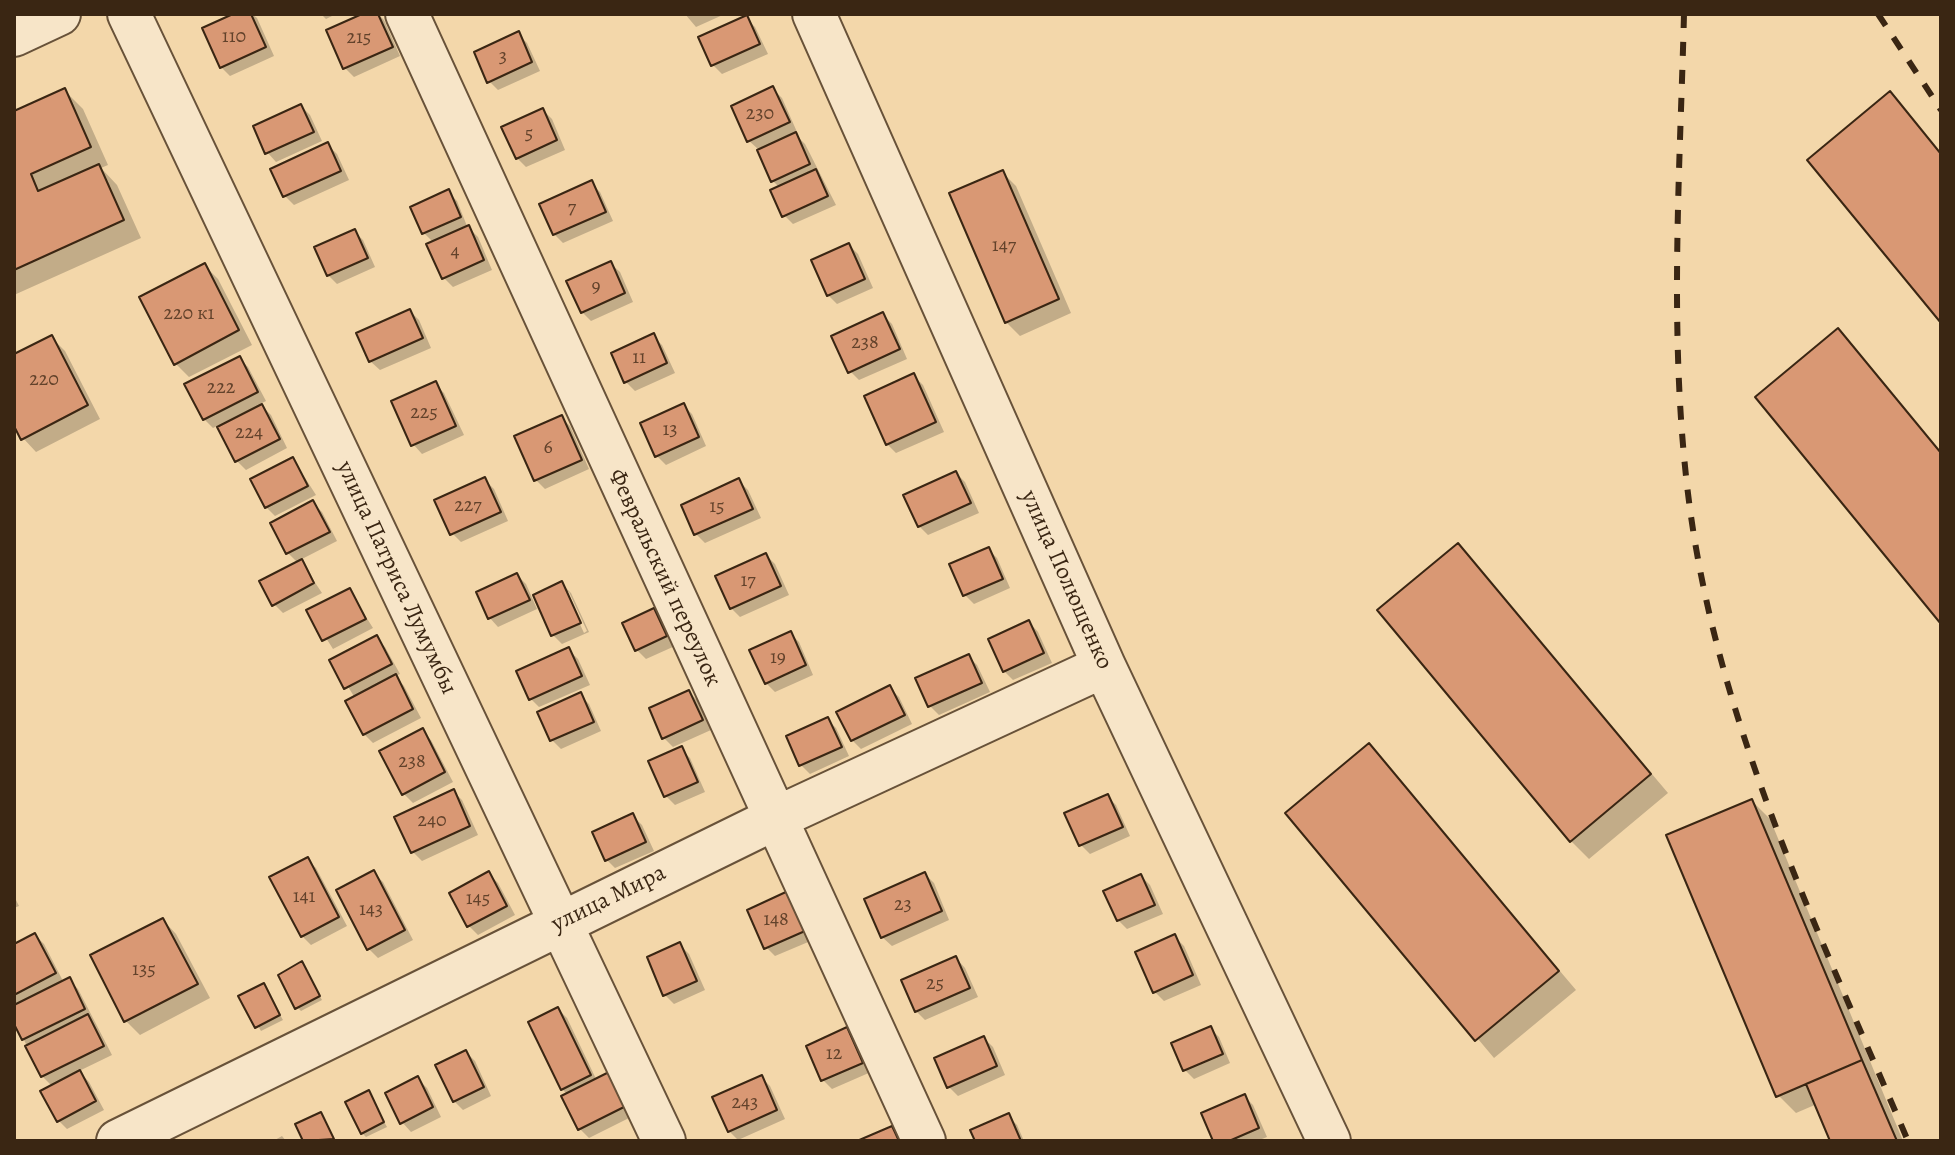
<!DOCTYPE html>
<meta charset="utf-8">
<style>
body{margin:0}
#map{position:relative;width:1955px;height:1155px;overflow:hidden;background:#f3d7aa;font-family:Alegreya,serif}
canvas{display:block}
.frame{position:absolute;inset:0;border:16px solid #3a2613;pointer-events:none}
</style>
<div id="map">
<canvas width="1955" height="1155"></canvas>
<div class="frame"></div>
</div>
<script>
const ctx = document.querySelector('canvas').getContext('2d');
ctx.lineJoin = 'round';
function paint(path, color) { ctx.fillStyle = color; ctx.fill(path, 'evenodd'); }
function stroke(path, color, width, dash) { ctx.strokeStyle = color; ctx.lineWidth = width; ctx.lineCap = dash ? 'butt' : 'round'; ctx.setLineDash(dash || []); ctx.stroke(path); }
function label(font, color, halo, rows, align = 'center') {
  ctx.font = font + ' Alegreya,serif'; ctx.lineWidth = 6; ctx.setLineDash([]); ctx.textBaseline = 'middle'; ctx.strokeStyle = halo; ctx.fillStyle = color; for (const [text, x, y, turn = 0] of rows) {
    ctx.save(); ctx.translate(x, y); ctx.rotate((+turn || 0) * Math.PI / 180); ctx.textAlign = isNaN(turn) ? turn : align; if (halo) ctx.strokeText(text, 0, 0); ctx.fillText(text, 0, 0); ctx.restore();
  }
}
const shadow = new Path2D(`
 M 238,14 L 252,14 L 257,18 L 274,56 L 230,76 L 221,67 Z
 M 321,14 L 336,14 L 326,19 Z
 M 367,14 L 378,14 L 384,20 L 400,56 L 354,77 L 345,68 Z
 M 685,14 L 725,14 L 696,27 Z
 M 746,18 L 755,27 L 768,54 L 722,74 L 713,65 Z
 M 518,34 L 527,43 L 540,71 L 498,90 L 489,81 Z
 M 773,89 L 782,98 L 797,132 L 794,133 L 805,144 L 836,205 L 793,224 L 784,215 L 780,188 L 772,180 L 758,149 L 748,140 Z
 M 65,91 L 83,109 L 108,165 L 101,168 L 117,185 L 141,238 L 14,295 L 14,114 Z
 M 1890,94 L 1941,153 L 1941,320 Z
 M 301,106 L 310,115 L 322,141 L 276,162 L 267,152 Z
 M 543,110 L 552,119 L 565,150 L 526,167 L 517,158 Z
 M 328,145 L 337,154 L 349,180 L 294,205 L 285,196 Z
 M 1002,172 L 1016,186 L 1071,313 L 1020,336 L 1006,322 Z
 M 591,183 L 600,192 L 613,221 L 563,243 L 554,234 Z
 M 448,192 L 457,201 L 467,226 L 478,237 L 492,270 L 453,287 L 444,278 L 429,245 L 434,243 L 424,233 Z
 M 354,231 L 363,240 L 375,267 L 337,284 L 328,275 Z
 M 849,245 L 858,254 L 873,288 L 837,304 L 828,295 Z
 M 610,263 L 620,272 L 633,302 L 591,321 L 582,312 Z
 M 204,265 L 218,279 L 252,345 L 189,377 L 175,363 Z
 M 410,311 L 419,320 L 431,348 L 380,370 L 370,361 Z
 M 883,315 L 892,324 L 907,359 L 859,380 L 850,371 Z
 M 1838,331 L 1941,452 L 1941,621 Z
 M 653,336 L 662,345 L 675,373 L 635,391 L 626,382 Z
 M 51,337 L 65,351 L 100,419 L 36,452 L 23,438 L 14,422 L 14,357 Z
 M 239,358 L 248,367 L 266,401 L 260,404 L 271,415 L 287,448 L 246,470 L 237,461 L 219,425 L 213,428 L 204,419 Z
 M 914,376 L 923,385 L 944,432 L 896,453 L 887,444 Z
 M 435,384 L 444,393 L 464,435 L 422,454 L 413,444 Z
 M 683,405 L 692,414 L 706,446 L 666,465 L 657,456 Z
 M 561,417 L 570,426 L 589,469 L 545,489 L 536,480 Z
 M 293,459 L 316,495 L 275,516 L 266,507 Z
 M 956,473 L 965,482 L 979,513 L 928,535 L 919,526 Z
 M 485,480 L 494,489 L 508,521 L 461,542 L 452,533 Z
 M 739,481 L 748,490 L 761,518 L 705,543 L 696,534 L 683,506 Z
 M 313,503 L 322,512 L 337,541 L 300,560 L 322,593 L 283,613 L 274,604 L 298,563 L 288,553 Z
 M 1458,545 L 1668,793 L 1589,859 L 1571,841 Z
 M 988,549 L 997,558 L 1010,588 L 974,604 L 965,595 L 952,565 Z
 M 766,555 L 775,564 L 789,595 L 740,617 L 731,608 Z
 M 517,575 L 526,584 L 537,609 L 498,627 L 489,617 Z
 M 562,584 L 571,593 L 589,632 L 562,644 L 553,635 ZM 565,592 L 569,592 L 587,631 L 584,633 Z
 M 349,590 L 373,628 L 333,649 L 309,611 Z
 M 654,610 L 663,619 L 675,646 L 646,659 L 637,650 Z
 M 1029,622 L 1038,632 L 1052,663 L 1013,680 L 1004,671 Z
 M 790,633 L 799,642 L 813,675 L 775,692 L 766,683 Z
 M 376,638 L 385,647 L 400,674 L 395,676 L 404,686 L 421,718 L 373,743 L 364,734 L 355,698 L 332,661 Z
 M 569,650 L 578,659 L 590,685 L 539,707 L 530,698 Z
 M 968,656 L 977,665 L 990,692 L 939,715 L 930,706 L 918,679 Z
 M 890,688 L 899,697 L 912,724 L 861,749 L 852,740 Z
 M 689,692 L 698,701 L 711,730 L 673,747 L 664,738 Z
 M 580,695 L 589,704 L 601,731 L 561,749 L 552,740 Z
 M 827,719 L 836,728 L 849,756 L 810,774 L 801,765 Z
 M 422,731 L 431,740 L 453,782 L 413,803 L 404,794 Z
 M 1369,746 L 1576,990 L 1494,1058 L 1288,813 Z
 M 681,749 L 690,758 L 705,792 L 675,805 L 666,796 Z
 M 453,791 L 462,800 L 478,835 L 422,861 L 413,852 Z
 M 1107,796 L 1116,805 L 1130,836 L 1090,854 L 1081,845 Z
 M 1752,801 L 1770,819 L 1903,1141 L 1833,1141 L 1817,1104 L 1796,1113 L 1778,1095 Z
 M 633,816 L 642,825 L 654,851 L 615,868 L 606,859 Z
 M 307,859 L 316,868 L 347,926 L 311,945 L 302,936 Z
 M 374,873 L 383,882 L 413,940 L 378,958 L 369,949 Z
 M 489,874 L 498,883 L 515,915 L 478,935 L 469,926 Z
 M 925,874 L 934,883 L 949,920 L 892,946 L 882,937 Z
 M 1141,876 L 1150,885 L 1163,914 L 1127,929 L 1118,920 Z
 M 14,896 L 19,906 L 14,908 Z
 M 796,903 L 813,940 L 775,956 L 766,947 Z
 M 163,920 L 176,934 L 210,998 L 140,1035 L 126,1021 Z
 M 35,935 L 44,944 L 64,983 L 69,980 L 78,989 L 112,1055 L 79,1071 L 89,1082 L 104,1110 L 67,1129 L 58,1120 L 53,1087 L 42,1076 L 14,1020 L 14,946 Z
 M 1175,937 L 1184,946 L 1201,985 L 1164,1001 L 1155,992 Z
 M 680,945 L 689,954 L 705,990 L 674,1004 L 665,995 Z
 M 956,958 L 965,968 L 978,997 L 925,1020 L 916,1011 Z
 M 302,964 L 322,1000 L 301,1011 L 297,1007 Z
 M 263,985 L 283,1020 L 261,1031 L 241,997 Z
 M 558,1009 L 567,1018 L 597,1081 L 609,1075 L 633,1116 L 589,1138 L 580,1129 L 568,1095 L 562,1089 Z
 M 1210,1028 L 1219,1037 L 1230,1063 L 1194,1079 L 1185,1070 Z
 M 847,1030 L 856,1039 L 871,1072 L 832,1089 L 823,1080 L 808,1047 Z
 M 984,1038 L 993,1047 L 1005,1075 L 958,1096 L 949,1087 Z
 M 466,1052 L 475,1061 L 491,1096 L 463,1110 L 454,1101 Z
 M 761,1077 L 770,1086 L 785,1119 L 738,1140 L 729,1131 Z
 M 418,1079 L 427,1088 L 441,1117 L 411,1132 L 402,1122 Z
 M 368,1092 L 387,1127 L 366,1137 L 362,1133 Z
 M 1244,1096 L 1253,1105 L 1267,1137 L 1257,1141 L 1215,1141 Z
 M 320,1114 L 324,1118 L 335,1141 L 305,1141 L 297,1125 Z
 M 1008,1116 L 1017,1125 L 1024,1141 L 977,1141 Z
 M 282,1136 L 286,1141 L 273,1141 Z`);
const building = new Path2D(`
 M 233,14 L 251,14 L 266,47 L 220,68 L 202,28 Z
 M 362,14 L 378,14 L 393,47 L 343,69 L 326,30 Z
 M 747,15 L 760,44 L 711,66 L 698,37 Z
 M 519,31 L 532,62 L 487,83 L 474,52 Z
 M 773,86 L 790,122 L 747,142 L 731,106 Z
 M 65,88 L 91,147 L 31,174 L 38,191 L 99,164 L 124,220 L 14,270 L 14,111 Z
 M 1890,91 L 1941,154 L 1941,323 L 1807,160 Z
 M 301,104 L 314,132 L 265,154 L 253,126 Z
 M 543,108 L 557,140 L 516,159 L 501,127 Z
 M 796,132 L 810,164 L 771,182 L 757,150 Z
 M 328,142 L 341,171 L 283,197 L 270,169 Z
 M 816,169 L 828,196 L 782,217 L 770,190 Z
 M 1003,170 L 1059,299 L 1005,323 L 949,193 Z
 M 592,180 L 606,212 L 553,235 L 539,204 Z
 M 449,189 L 461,217 L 422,234 L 410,207 Z
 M 469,225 L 484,260 L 442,279 L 426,244 Z
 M 355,229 L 368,258 L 327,276 L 314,247 Z
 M 849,243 L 865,279 L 827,296 L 811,260 Z
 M 611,261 L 625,293 L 581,313 L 566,281 Z
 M 205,263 L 239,330 L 174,365 L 139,297 Z
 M 410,309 L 423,338 L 369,362 L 356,333 Z
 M 883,312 L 900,349 L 848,373 L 831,336 Z
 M 1838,328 L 1941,453 L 1941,624 L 1755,397 Z
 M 654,333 L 667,363 L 624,383 L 611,353 Z
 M 52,335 L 88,405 L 21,440 L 14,426 L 14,354 Z
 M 240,356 L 258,392 L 203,420 L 184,384 Z
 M 914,373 L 936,422 L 886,445 L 864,396 Z
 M 436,381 L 456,426 L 411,446 L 391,401 Z
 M 684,403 L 699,437 L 655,457 L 640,423 Z
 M 262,404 L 280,439 L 235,462 L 217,427 Z
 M 562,415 L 582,460 L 534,481 L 514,436 Z
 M 293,457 L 308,486 L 265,508 L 250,479 Z
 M 956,471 L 971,503 L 918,527 L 903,495 Z
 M 485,477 L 501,512 L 450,535 L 434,500 Z
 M 739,478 L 753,509 L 694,535 L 681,505 Z
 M 313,500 L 330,532 L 286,554 L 270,523 Z
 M 1458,543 L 1651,774 L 1570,842 L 1377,610 Z
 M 989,547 L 1003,579 L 963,596 L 949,564 Z
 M 766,553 L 781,586 L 730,609 L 715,576 Z
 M 302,559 L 314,583 L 272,606 L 259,581 Z
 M 517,573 L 530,600 L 488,619 L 476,592 Z
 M 562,581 L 581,623 L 551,636 L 533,595 Z
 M 350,588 L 366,619 L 322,641 L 306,610 Z
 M 654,608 L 667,636 L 635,651 L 622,623 Z
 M 1029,620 L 1044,653 L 1003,672 L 988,639 Z
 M 791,631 L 806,665 L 765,684 L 749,650 Z
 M 377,635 L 392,664 L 344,689 L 329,660 Z
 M 569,647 L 582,676 L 529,700 L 516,671 Z
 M 969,654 L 982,683 L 928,707 L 915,678 Z
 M 396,674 L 413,709 L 363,735 L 345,701 Z
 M 890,685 L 905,715 L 851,741 L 836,712 Z
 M 689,690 L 703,720 L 662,739 L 649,708 Z
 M 581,692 L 594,722 L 550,741 L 537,712 Z
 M 828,717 L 842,747 L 799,766 L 786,736 Z
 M 423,728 L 445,772 L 402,795 L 379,751 Z
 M 1369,743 L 1559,971 L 1475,1041 L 1285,813 Z
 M 682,746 L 698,782 L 664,797 L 648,761 Z
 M 454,789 L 470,826 L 411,853 L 394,817 Z
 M 1108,794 L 1123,827 L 1079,846 L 1064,813 Z
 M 1752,799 L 1862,1060 L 1776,1097 L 1666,835 Z
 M 633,813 L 646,842 L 605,861 L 592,832 Z
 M 308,857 L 339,917 L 301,937 L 269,877 Z
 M 374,870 L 405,930 L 367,950 L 336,890 Z
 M 489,871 L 507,906 L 467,927 L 449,893 Z
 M 925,872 L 942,911 L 881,938 L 864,899 Z
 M 1141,874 L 1155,905 L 1117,921 L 1103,891 Z
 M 788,891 L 805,931 L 764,949 L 747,910 Z
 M 163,918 L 198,984 L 124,1022 L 90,955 Z
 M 35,933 L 56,973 L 14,995 L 14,944 Z
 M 1175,934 L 1193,975 L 1153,993 L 1135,952 Z
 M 680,942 L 697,981 L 663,996 L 647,957 Z
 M 956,956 L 970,988 L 915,1012 L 901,980 Z
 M 302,961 L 320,996 L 295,1009 L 278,975 Z
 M 70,977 L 85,1009 L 22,1040 L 14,1024 L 14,1005 Z
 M 264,983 L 280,1015 L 255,1028 L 238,996 Z
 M 558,1007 L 591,1075 L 561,1090 L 528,1022 Z
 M 88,1014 L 104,1046 L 41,1077 L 25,1046 Z
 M 1211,1026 L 1223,1054 L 1183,1071 L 1171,1043 Z
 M 847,1027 L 863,1063 L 821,1081 L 806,1046 Z
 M 984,1036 L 997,1066 L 947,1088 L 934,1058 Z
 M 466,1050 L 484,1087 L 453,1102 L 435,1065 Z
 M 1862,1060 L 1897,1141 L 1830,1141 L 1806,1084 Z
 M 80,1070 L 96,1101 L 57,1122 L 40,1091 Z
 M 609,1072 L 626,1106 L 578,1130 L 561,1096 Z
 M 762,1075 L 777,1110 L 728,1132 L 712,1097 Z
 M 418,1076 L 433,1107 L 400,1124 L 385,1093 Z
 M 369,1090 L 384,1122 L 361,1134 L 345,1102 Z
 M 1245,1094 L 1259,1128 L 1229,1141 L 1213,1141 L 1201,1113 Z
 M 321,1112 L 334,1139 L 303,1141 L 295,1124 Z
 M 1009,1113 L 1021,1141 L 975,1141 L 970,1130 Z
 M 892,1126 L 899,1141 L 857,1141 Z`);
const minor = new Path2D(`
 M 129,14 L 664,1141
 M 407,14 L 924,1141
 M 814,14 L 1104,666 L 1329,1141
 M 14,35 L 59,14
 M 118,1141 L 774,819 L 1104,666`);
const rail = new Path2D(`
 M 1684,14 C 1680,171 1669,329 1687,485 C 1713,717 1818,929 1908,1141
 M 1878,14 L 1941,110`);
const numberNames = [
 ["110",234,37],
 ["215",359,38],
 ["3",503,57],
 ["230",760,114],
 ["5",529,134],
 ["7",572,208],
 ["147",1004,246],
 ["4",455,252],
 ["9",596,287],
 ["220 к1",189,314],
 ["238",865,343],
 ["11",639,358],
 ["220",44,380],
 ["222",221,388],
 ["225",424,413],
 ["13",670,430],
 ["224",249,433],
 ["6",548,448],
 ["227",468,506],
 ["15",717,507],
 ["17",748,581],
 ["19",778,658],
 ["238",412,762],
 ["240",432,821],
 ["141",304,897],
 ["145",478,899],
 ["23",903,905],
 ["143",371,910],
 ["148",776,920],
 ["135",144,970],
 ["25",935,984],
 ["12",834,1054],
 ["243",745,1103]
];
const streetNames = [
 ["улица Патриса Лумумбы",396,578,65],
 ["Февральский переулок",664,578,65],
 ["улица Полющенко",1066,580,66],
 ["улица Мира",609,899,-26]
];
paint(shadow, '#0003');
paint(building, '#d99874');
stroke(building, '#3a2613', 2);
stroke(minor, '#685239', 46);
stroke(minor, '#f7e5c8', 42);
stroke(rail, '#3a2613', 6, [14, 14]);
label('20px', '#62422b', null, numberNames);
label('24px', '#3a2613', '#f7e5c8', streetNames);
</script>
